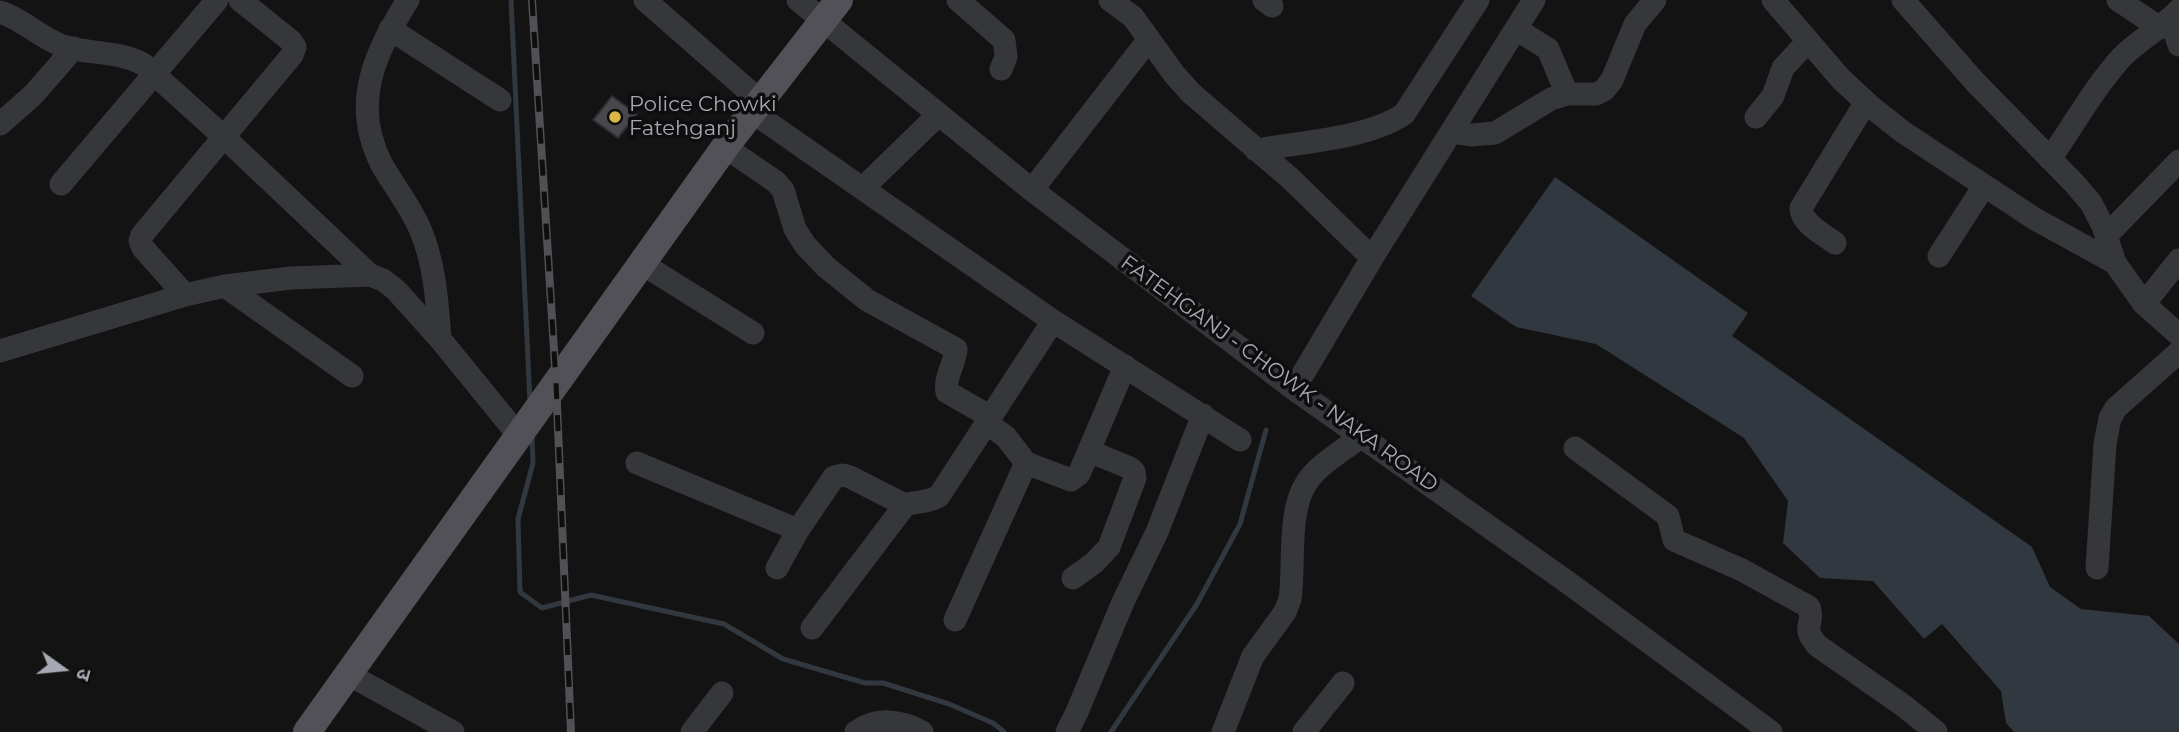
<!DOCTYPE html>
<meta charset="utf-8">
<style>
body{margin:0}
#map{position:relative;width:2179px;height:732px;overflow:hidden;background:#131314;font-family:Montserrat,"Noto Sans Devanagari",sans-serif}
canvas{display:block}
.north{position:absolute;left:28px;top:634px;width:70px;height:70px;-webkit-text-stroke:5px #0e0e0f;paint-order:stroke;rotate:105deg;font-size:19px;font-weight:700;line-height:28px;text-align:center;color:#a6a9b3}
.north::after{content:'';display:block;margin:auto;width:24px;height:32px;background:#a6a9b3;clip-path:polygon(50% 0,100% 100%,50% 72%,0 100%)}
</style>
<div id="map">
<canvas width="2179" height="732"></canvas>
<div class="north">उ</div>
</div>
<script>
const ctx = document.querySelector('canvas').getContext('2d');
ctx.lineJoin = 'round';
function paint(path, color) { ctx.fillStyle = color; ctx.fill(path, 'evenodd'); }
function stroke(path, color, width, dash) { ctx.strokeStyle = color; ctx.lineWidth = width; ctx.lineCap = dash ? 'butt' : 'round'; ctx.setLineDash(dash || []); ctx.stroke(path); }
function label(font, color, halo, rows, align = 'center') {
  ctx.font = font + ' Montserrat,sans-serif'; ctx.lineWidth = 7; ctx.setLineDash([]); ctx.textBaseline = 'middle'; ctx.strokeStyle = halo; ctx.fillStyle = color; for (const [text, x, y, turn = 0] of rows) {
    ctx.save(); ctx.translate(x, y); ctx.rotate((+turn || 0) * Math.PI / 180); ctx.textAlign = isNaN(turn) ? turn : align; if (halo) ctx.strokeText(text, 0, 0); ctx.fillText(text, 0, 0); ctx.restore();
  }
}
const water = new Path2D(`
 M 1555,177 L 1748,313 L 1732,336 L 2032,547 L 2050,587 L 2081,609 L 2149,616 L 2179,644 L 2179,732 L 2014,732 L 2006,723 L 2001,691 L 1942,624 L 1924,639 L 1873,581 L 1820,578 L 1783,543 L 1788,501 L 1744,438 L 1596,344 L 1516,327 L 1471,296 Z`);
const stream = new Path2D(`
 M 511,0 L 530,402
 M 532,437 L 533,463 L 518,519 L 520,592 L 542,608 L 591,595 L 724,624 L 783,659 L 865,683 L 883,683 L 949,704 L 993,723 L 1004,732
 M 1111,732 L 1197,604 L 1240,524 L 1266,430`);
const building = new Path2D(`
 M 612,96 L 637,114 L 618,138 L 593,120 Z`);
const minor = new Path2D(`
 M 408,0 C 375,53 350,103 382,165 C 394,186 410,206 420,229 C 435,264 437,301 440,339
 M 645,0 L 759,100
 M 798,0 L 1032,190 L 1294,389 L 1570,584 L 1771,732
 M 958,0 L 1004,40 L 1006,57 L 1001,69
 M 1110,0 L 1133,17 L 1174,74 L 1191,93 L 1291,179 L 1372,258
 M 1264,0 L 1272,6
 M 1773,0 L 1841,79 L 1870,106 L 1903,132 L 2035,219 L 2115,263
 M 1903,0 L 1976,83 L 2074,183 L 2091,203 L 2103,226 L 2115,263 L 2144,304 L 2179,335
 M 2118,0 L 2160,28
 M 0,12 C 23,19 40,38 63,46 C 91,55 116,50 143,64 L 224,137 L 370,275
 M 2167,21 L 2175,33 L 2179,45
 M 390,29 L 500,100
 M 1516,29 L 1548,49 L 1567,94
 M 751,111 L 1053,321
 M 1756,117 L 1773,96 L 1783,68 L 1808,41
 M 0,124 L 33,95 L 74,48
 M 1452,132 L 1471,135 L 1495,133 L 1551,99 L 1567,94 L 1596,94 L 1604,90 L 1612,80 L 1635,24 L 1655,0
 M 725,147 L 776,182 L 783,190 L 795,229 L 805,245 L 826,267 L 867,300 L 956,349 C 955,364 944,377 947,392 L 991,417
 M 1256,150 C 1300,142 1367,139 1404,114 L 1478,0
 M 2050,159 C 2073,126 2094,88 2121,58 C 2138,40 2162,28 2179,10
 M 61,184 L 217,0
 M 863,188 L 938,115
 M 1032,190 L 1149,39
 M 2106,236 L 2179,161
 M 1835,243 C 1823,234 1801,223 1801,208 L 1866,102
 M 1939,256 L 1984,186
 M 641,263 L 753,333
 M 225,286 L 352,376
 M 185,295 L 143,248 L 140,241 L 142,235 L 292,55 L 295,47 L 291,41 L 240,0
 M 2144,304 L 2179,260
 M 0,351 L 185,295 L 225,286 L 291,278 L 370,275 L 383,280 L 396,290 L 440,339 L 519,436
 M 1294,389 L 1372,258 L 1534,0
 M 987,423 L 1006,437 L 1026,463 L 1071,480 L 1079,474 L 1125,366
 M 1575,448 L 1668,516 L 1674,540 L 1742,570 L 1809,607 C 1816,625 1799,625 1818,646 L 1904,706 L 1936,732
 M 637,463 L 798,530
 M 777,568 L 798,530 L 834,477 L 843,475 L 850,477 L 905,505
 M 2097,568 L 2105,444 L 2110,418 L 2116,408 L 2179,352
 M 1073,578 L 1094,563 L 1109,547 L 1135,478 L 1134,472 L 1130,468 L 1089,451
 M 955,620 L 1026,463
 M 812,628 L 905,505 C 917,501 928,503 939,496 L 1053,321 L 1240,440
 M 348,674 L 453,732
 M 692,732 L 722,693
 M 856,732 C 876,717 901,720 922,732
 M 1067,732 L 1077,712 L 1123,602 L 1157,532 L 1203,415
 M 1223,732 L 1253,656 L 1285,612 L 1290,599 C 1295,565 1287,511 1307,482 C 1319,464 1343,451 1360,437
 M 1304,732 L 1343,683`);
const major = new Path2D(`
 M 307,732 L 725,147 L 839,0`);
const rail = new Path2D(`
 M 532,0 L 556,382 L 571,732`);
const markers = [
 [615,117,7,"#dab845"]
];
const poiNames = [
 ["Police Chowki",629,105],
 ["Fatehganj",629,129]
];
const streetNames = [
 ["FATEHGANJ - CHOWK - NAKA ROAD",1279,374,36]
];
paint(water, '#32383f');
stroke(stream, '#32383f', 5);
paint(building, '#47484c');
stroke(building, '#2d2d30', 2);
stroke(minor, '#36373b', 23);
stroke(major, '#515157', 28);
stroke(rail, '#505055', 8);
stroke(rail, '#0e0e0f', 5, [16]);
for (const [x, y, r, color] of markers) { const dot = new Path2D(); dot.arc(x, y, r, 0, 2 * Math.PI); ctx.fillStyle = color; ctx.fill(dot); stroke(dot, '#0e0e0f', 2.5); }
label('21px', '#a6a9b3', '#0e0e0f', poiNames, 'left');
label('21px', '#a6a9b3', '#0e0e0f', streetNames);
</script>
